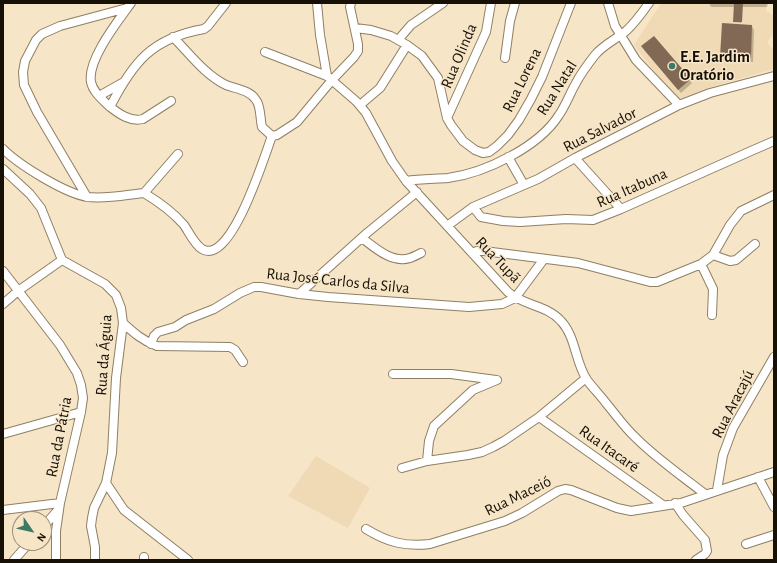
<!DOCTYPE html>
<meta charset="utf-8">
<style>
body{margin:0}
#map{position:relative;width:777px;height:563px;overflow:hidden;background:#f6e5c7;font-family:"Alegreya Sans",sans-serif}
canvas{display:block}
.frame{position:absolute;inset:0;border:4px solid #161006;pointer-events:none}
.north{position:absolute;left:12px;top:511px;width:40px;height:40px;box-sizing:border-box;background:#f6e5c7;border:1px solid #9c907a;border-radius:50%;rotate:124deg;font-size:11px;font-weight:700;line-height:16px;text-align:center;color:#161006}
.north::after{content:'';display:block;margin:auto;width:14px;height:18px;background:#3d7a65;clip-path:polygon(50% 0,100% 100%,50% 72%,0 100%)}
</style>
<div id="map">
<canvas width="777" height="563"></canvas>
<div class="frame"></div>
<div class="north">N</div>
</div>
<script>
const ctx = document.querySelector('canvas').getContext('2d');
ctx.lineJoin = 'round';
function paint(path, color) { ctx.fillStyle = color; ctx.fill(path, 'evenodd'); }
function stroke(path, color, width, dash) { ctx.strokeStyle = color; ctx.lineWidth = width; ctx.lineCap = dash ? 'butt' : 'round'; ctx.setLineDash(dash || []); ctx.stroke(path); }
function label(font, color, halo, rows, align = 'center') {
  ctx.font = font + ' "Alegreya Sans",sans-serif'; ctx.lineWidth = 3; ctx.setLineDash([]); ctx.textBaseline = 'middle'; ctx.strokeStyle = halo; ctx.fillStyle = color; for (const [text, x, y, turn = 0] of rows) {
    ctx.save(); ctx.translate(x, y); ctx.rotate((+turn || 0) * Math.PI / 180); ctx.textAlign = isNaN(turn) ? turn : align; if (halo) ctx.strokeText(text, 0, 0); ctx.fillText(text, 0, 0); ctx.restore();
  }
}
const built = new Path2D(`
 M 661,3 L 766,3 L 766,11 L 774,15 L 774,34 L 767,42 L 774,50 L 774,69 L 714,86 L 680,99 L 661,80 L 634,45 Z
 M 316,456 L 370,488 L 348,528 L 288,496 Z`);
const shadow = new Path2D(`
 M 709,3 L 768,3 L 767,7 L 742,7 L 741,23 L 734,22 L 735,7 L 711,7 Z
 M 752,26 L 754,30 L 753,62 L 724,61 L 721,57 Z
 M 654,37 L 692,83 L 681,93 L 644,50 Z`);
const building = new Path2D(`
 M 734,3 L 743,3 L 742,22 L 733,22 Z
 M 722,23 L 752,25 L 751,58 L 720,57 Z
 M 654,36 L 691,79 L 678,90 L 641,46 Z`);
const street = new Path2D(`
 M 131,3 C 118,21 87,60 91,82 C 93,92 102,99 109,106 C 119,114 130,122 143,119 L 171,101
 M 317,3 L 320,35 L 327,76
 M 608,3 L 615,26 L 636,60 L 679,105
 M 355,28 L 371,30 L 391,36 L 407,45 L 422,56 L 438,78 L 447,118 L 451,125 L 463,141 L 475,150 L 483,153 L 489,152 L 497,146 L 508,135 L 519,120 L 531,99 L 542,77 L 571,3
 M 173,37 C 189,53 205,75 226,85 C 236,89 250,90 256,100 C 261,106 260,119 262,127 L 272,136 L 277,135 L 297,122 L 332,80 L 354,57 L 358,51 L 358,44 L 350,7 L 351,3
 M 398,40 L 411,25 L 443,3
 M 265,52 L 327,76 L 357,102 L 366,113 L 392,161 L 406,181 L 508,292 C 524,306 547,305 561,321 C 576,337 575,362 587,380 C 593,388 600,395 606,403 C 616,415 625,428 636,438 C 657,459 682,476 705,494
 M 505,58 L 510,21 L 515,3
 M 99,96 L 122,83
 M 360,105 L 380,88 L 407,45
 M 110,107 C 133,62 152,38 204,29 L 208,26 L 226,3
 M 447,118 L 486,32 L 491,3
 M 3,149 C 19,165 66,194 88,197 C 107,199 125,195 144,193 L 178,154
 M 508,157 L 524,185
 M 575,158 L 621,209
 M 3,169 L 30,194 L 41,208 L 62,260
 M 406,181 C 420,179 434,179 448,178 C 485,173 539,147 559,115 C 566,105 570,93 576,83 C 581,73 588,64 595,55 C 603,45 615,40 626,31 C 635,23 642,13 649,3
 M 144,193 C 159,202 172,211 184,225 C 189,232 194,244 202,249 C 231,267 265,154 272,136
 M 87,197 L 37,112 L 24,85 L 23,72 L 25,61 L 36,40 L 42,34 L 60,26 L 127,8
 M 473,207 L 481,217 L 503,221 L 520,222 L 566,219 L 593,220 L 621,209 L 751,151 L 774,141
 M 447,226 L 473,207 L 538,179 L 575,158 L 679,105 L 710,93 L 774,76
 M 362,238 C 374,247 392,264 410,258 C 413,257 417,255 421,253
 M 472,253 L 477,251 L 484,251 L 578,263 L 650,282 L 657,282 L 701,264 L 713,255 L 730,225 L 741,211 L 774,195
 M 713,255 L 730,261 L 736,260 L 755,244
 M 62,260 L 105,284 L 116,295 L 121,308 L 123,323 L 116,378 L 112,453 L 106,483 L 94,508 L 92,518 L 91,526 L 95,547 L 95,560
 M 701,264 L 713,289 L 712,315
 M 3,271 L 60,345 L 77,373 L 81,385 L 83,398 L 81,412 L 60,503 L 56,531 L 56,560
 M 299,294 L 367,233 L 417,192
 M 3,304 L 18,291 L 62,260
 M 123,323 C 134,333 143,341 157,346 L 230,347 L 235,350 L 243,362
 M 151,344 L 154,336 L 158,332 L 175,327 L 186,320 L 214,309 L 240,293 L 254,287 L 261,287 L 299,294 L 328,297 L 469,307 L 502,304 L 515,298 L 544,259
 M 393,374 L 451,374 L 496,380
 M 539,417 L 663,505
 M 3,434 L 81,412
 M 427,461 L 429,441 L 434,426 L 473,390 L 497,380
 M 402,468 L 427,461 L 468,455 L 482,452 L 493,447 L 504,441 L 539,417 L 586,378
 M 758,477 L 774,507
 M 106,483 L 124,510 L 188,560
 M 717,490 L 723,455 L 733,428 L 774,357
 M 675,503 L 683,515 L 705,540 L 707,551 L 705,554 L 696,560
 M 3,510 L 60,503
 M 44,526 L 58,510
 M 366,529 C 387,542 405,547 430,544 L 505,521 L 522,513 L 558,491 L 565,489 L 571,490 L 617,508 L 631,511 L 681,503 L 774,472
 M 746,544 L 774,535
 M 14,560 L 29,543
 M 144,560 L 144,557`);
const markers = [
 [672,66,4,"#3d7a65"]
];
const streetNames = [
 ["Rua Olinda",459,56,-67],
 ["Rua Lorena",522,80,-64],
 ["Rua Natal",557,88,-58],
 ["Rua Salvador",600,130,-27],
 ["Rua Itabuna",632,188,-24],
 ["Rua Tupã",498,260,46],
 ["Rua José Carlos da Silva",338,281,6],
 ["Rua da Águia",104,355,-86],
 ["Rua Aracajú",733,404,-63],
 ["Rua da Pátria",59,437,-79],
 ["Rua Itacaré",609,449,35],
 ["Rua Maceió",518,496,-26]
];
const poiNames = [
 ["E.E. Jardim",680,57],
 ["Oratório",680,75]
];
paint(built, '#efdab5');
paint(shadow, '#0003');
paint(building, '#816955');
stroke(street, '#8f7f64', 10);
stroke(street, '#fff', 8);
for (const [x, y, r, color] of markers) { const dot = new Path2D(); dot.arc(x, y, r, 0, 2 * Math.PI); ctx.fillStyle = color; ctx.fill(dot); stroke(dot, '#f6e5c7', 1.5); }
label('16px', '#161006', '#f6e5c7', streetNames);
label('bold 16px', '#161006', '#f6e5c7', poiNames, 'left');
</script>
